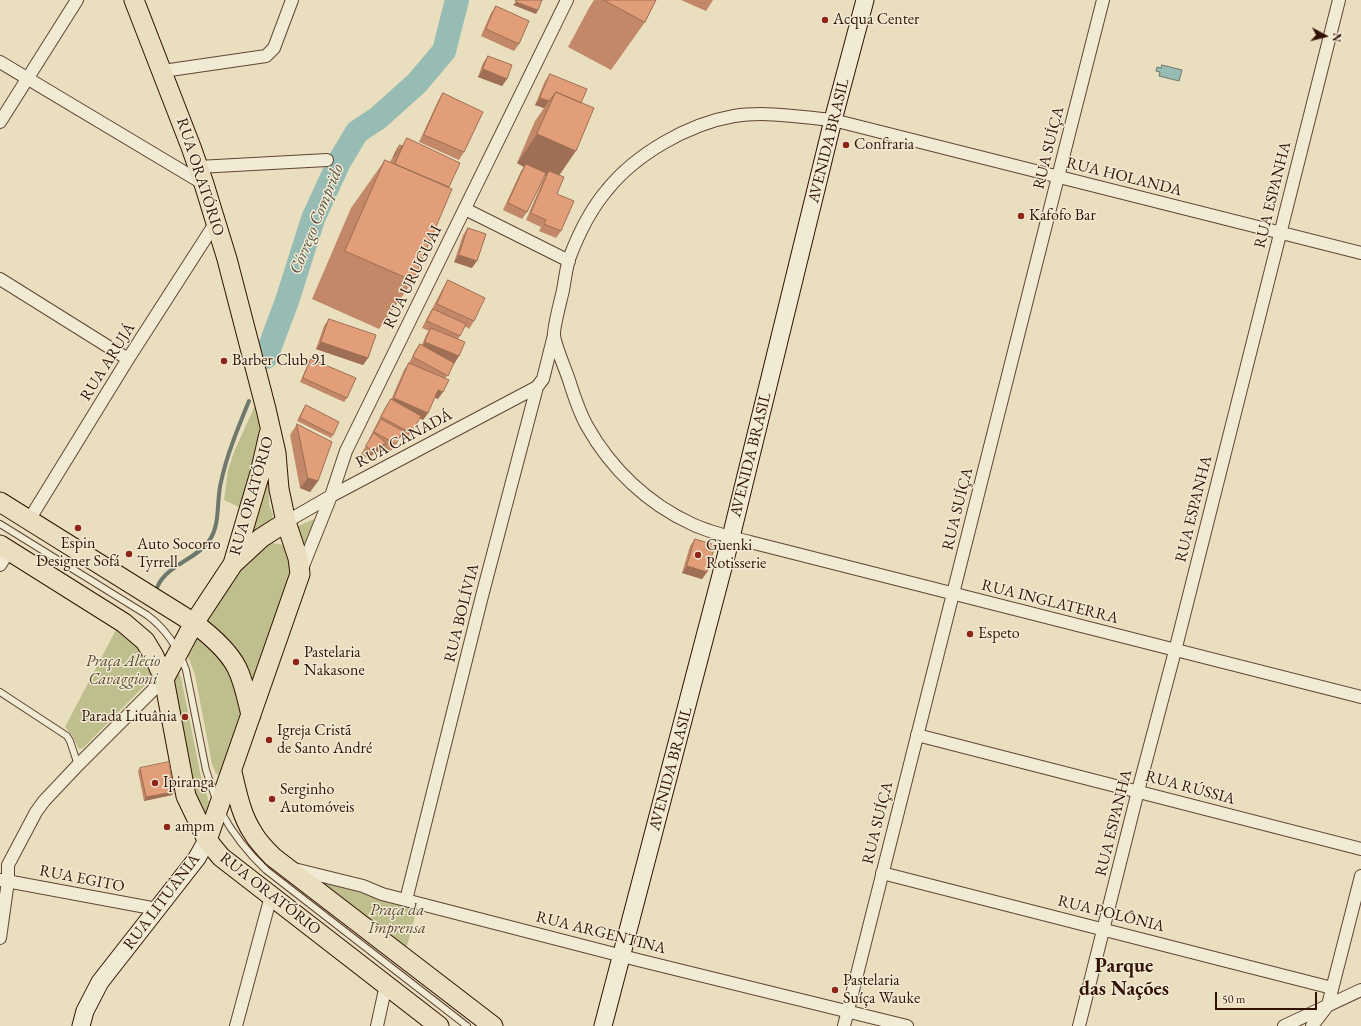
<!DOCTYPE html>
<meta charset="utf-8">
<style>
body{margin:0}
#map{position:relative;width:1361px;height:1026px;overflow:hidden;background:#e9debe;font-family:"EB Garamond",serif}
canvas{display:block}
.north{position:absolute;left:1305px;top:16px;width:40px;height:40px;-webkit-text-stroke:3px #f1ead5;paint-order:stroke;rotate:97deg;font-size:11px;font-weight:700;line-height:16px;text-align:center;color:#321203}
.north::after{content:'';display:block;margin:auto;width:14px;height:18px;background:#321203;clip-path:polygon(50% 0,100% 100%,50% 72%,0 100%)}
.scale{position:absolute;left:1215px;top:992px;width:102px;height:18px;box-sizing:border-box;border:2px solid #321203;border-top:0;padding-left:5px;font-size:12px;line-height:14px;white-space:nowrap;color:#321203;-webkit-text-stroke:3px #f1ead5;paint-order:stroke}
</style>
<div id="map">
<canvas width="1361" height="1026"></canvas>
<div class="north">N</div>
<div class="scale">50 m</div>
</div>
<script>
const ctx = document.querySelector('canvas').getContext('2d');
ctx.lineJoin = 'round';
function paint(path, color) { ctx.fillStyle = color; ctx.fill(path, 'evenodd'); }
function stroke(path, color, width, dash) { ctx.strokeStyle = color; ctx.lineWidth = width; ctx.lineCap = dash ? 'butt' : 'round'; ctx.setLineDash(dash || []); ctx.stroke(path); }
function label(font, color, halo, rows, align = 'center') {
  ctx.font = font + ' "EB Garamond",serif'; ctx.lineWidth = 3; ctx.setLineDash([]); ctx.textBaseline = 'middle'; ctx.strokeStyle = halo; ctx.fillStyle = color; for (const [text, x, y, turn = 0] of rows) {
    ctx.save(); ctx.translate(x, y); ctx.rotate((+turn || 0) * Math.PI / 180); ctx.textAlign = isNaN(turn) ? turn : align; if (halo) ctx.strokeText(text, 0, 0); ctx.fillText(text, 0, 0); ctx.restore();
  }
}
const green = new Path2D(`
 M 257,401 L 261,425 L 261,432 L 243,509 L 224,500 L 228,470 L 234,452 Z
 M 269,477 L 269,504 L 273,515 L 272,518 L 249,537 Z
 M 317,518 L 305,550 L 297,527 L 298,526 Z
 M 270,543 L 280,544 L 284,546 L 287,552 L 290,565 L 290,572 L 287,588 L 257,673 L 252,678 L 204,622 L 236,570 Z
 M 118,626 L 140,645 L 152,675 L 149,681 L 83,748 L 79,749 L 72,735 L 65,727 Z
 M 198,638 L 226,660 L 240,702 L 240,718 L 235,736 L 219,774 L 216,774 L 212,764 L 195,675 L 189,659 L 188,657 Z
 M 175,672 L 178,672 L 181,677 L 201,777 L 209,802 L 206,815 L 196,808 L 172,685 Z
 M 318,880 L 417,909 L 406,949 Z`);
const water = new Path2D(`
 M 1162,65 L 1182,70 L 1179,81 L 1159,76 L 1160,72 L 1156,71 L 1157,67 L 1161,68 Z`);
const stream = new Path2D(`
 M 156,590 C 158,586 159,582 162,579 C 174,563 197,558 209,541 C 221,524 216,501 221,482 C 227,454 238,428 249,401`);
const river = new Path2D(`
 M 266,357 L 287,301 L 313,219 L 339,162 L 357,132 L 378,118 L 417,83 L 444,51 L 457,0`);
const lane = new Path2D(`
 M 0,524 L 147,615 C 166,629 178,647 186,670 L 206,770 L 216,800
 M 0,692 L 67,736 L 70,741 L 78,765
 M 221,812 C 233,834 247,852 266,870 L 467,1026`);
const street = new Path2D(`
 M 0,62 L 204,184
 M 163,71 L 266,56 L 274,48 L 292,0
 M 0,122 L 77,0
 M 198,167 L 327,160
 M 465,209 L 569,261
 M 1361,253 L 833,120 C 801,117 766,111 734,116 C 688,124 636,154 607,190 C 590,210 578,235 569,259 C 566,269 565,280 563,290 C 561,300 553,328 554,336 C 556,348 565,368 569,380 C 574,396 579,412 587,426 C 611,469 648,504 692,524 C 711,533 731,537 750,542 L 1361,697
 M 0,279 L 128,359
 M 29,520 L 128,359 L 216,222
 M 286,522 L 331,496 L 537,387
 M 0,565 L 9,551
 M 301,571 L 331,496 L 346,451 L 567,0
 M 917,735 L 1361,849
 M 294,869 L 363,886 L 382,894 L 638,960 L 907,1026
 M 882,873 L 1332,988
 M 1,880 L 157,909
 M 406,900 L 482,596 L 537,387 L 543,379 L 554,335
 M 0,938 L 8,881 L 8,865 L 36,812 L 44,801 L 78,765 L 164,679
 M 236,1026 L 271,896
 M 377,1026 L 386,985
 M 844,1026 L 1058,177 L 1103,0
 M 1079,1026 L 1138,791 L 1175,651 L 1339,0
 M 1284,1026 L 1361,990
 M 1312,1026 L 1328,1005 L 1361,876`);
const secondary = new Path2D(`
 M 81,1026 L 85,1011 L 100,982 L 197,858 L 207,840
 M 603,1026 L 731,537 L 833,120 L 865,0`);
const primary = new Path2D(`
 M 134,0 L 191,147 L 204,184 L 227,259 L 266,409 L 276,453 L 279,489 L 286,522 L 298,558 L 300,574 L 207,840
 M 0,502 L 194,623 C 210,635 228,650 237,668 C 244,682 247,699 251,715
 M 0,545 L 124,623 L 145,641 L 154,656 L 164,679 L 186,796 L 207,840 L 221,857 L 439,1026
 M 234,563 L 261,538 L 286,522
 M 164,679 L 194,623 L 233,564 L 260,473 L 269,434
 M 232,772 C 237,793 241,815 253,833 C 258,842 266,850 273,857 L 493,1026`);
const wall = new Path2D(`
 M 594,0 L 656,0 L 645,22 L 611,70 L 568,47 L 589,8 Z
 M 681,0 L 713,0 L 706,11 Z
 M 496,6 L 519,44 L 514,51 L 481,36 L 491,13 Z
 M 488,56 L 507,79 L 502,86 L 478,77 L 483,63 Z
 M 550,74 L 581,103 L 559,175 L 557,194 L 561,231 L 556,238 L 539,231 L 541,227 L 526,220 L 544,178 L 546,176 L 544,175 L 527,212 L 522,219 L 503,210 L 521,171 L 524,167 L 517,163 L 535,121 L 544,108 L 535,105 L 545,81 Z
 M 443,93 L 464,152 L 459,160 L 419,142 L 438,101 Z
 M 407,138 L 449,187 L 413,281 L 379,329 L 312,299 L 351,208 L 385,160 L 390,162 L 397,148 L 400,145 L 402,146 Z
 M 468,228 L 472,268 L 454,262 L 463,235 Z
 M 448,280 L 474,321 L 469,329 L 465,326 L 458,339 L 459,356 L 454,363 L 445,379 L 438,399 L 434,397 L 428,413 L 423,420 L 419,418 L 411,433 L 406,440 L 400,437 L 391,451 L 383,447 L 381,450 L 367,458 L 361,454 L 370,439 L 369,439 L 386,406 L 391,400 L 404,370 L 409,363 L 415,351 L 420,344 L 422,345 L 426,335 L 429,331 L 422,328 L 428,316 L 432,309 L 443,288 Z
 M 329,319 L 368,358 L 363,365 L 316,349 L 324,326 Z
 M 311,359 L 347,398 L 344,402 L 300,382 L 309,362 Z
 M 306,405 L 333,435 L 331,438 L 297,421 L 303,409 Z
 M 297,424 L 318,481 L 310,492 L 300,488 L 290,435 Z
 M 695,539 L 707,572 L 702,579 L 682,573 L 690,546 Z
 M 140,768 L 174,792 L 172,795 L 144,801 L 138,771 Z`);
const shadedWall = new Path2D(`
 M 516,2 L 538,10 L 536,14 L 513,5 Z
 M 483,69 L 507,79 L 502,86 L 478,77 Z
 M 540,98 L 549,101 L 544,108 L 535,105 Z
 M 537,134 L 576,151 L 556,180 L 549,171 L 546,176 L 525,167 L 526,164 L 524,167 L 517,163 Z
 M 459,255 L 477,261 L 472,268 L 454,262 Z
 M 321,342 L 368,358 L 363,365 L 316,349 Z
 M 425,342 L 459,356 L 454,364 L 420,349 Z
 M 438,390 L 443,392 L 438,399 L 433,397 Z
 M 394,398 L 428,413 L 423,420 L 389,405 Z
 M 386,443 L 381,450 L 367,458 L 372,451 Z
 M 308,478 L 318,481 L 310,492 L 300,488 Z
 M 687,566 L 707,572 L 702,579 L 682,573 Z
 M 174,792 L 172,795 L 144,801 L 146,797 Z`);
const building = new Path2D(`
 M 516,0 L 542,0 L 538,10 L 516,2 Z
 M 604,0 L 656,0 L 645,22 Z
 M 496,6 L 529,21 L 519,44 L 486,29 Z
 M 488,56 L 512,65 L 507,79 L 483,69 Z
 M 550,74 L 587,89 L 581,103 L 556,92 L 549,101 L 540,98 Z
 M 556,92 L 594,108 L 576,151 L 537,134 Z
 M 443,93 L 483,112 L 464,152 L 424,135 Z
 M 407,138 L 460,163 L 449,187 L 395,164 Z
 M 400,145 L 402,146 L 394,157 Z
 M 385,160 L 452,189 L 413,281 L 345,251 Z
 M 526,164 L 546,173 L 527,212 L 508,203 Z
 M 549,171 L 564,177 L 557,194 L 574,201 L 561,231 L 544,224 L 546,220 L 531,213 Z
 M 468,228 L 486,234 L 477,261 L 459,255 Z
 M 448,280 L 485,298 L 474,321 L 437,304 Z
 M 433,309 L 466,324 L 460,336 L 427,321 Z
 M 329,319 L 376,335 L 368,358 L 321,342 Z
 M 431,328 L 465,342 L 459,356 L 425,342 Z
 M 420,344 L 454,363 L 448,376 L 413,357 Z
 M 311,359 L 356,378 L 347,398 L 303,378 Z
 M 409,363 L 449,380 L 443,392 L 438,390 L 428,413 L 394,398 Z
 M 391,399 L 421,416 L 411,433 L 381,417 Z
 M 306,405 L 339,422 L 333,435 L 300,418 Z
 M 381,419 L 403,431 L 396,444 L 374,432 Z
 M 297,424 L 332,442 L 318,481 L 308,478 Z
 M 374,433 L 386,443 L 372,451 L 366,446 Z
 M 695,539 L 715,545 L 707,572 L 687,566 Z
 M 169,762 L 174,792 L 146,797 L 140,768 Z`);
const markers = [
 [825,20,4,"#8f2418"],
 [846,145,4,"#8f2418"],
 [1021,216,4,"#8f2418"],
 [224,361,4,"#8f2418"],
 [78,528,4,"#8f2418"],
 [129,554,4,"#8f2418"],
 [698,555,4,"#8f2418"],
 [970,634,4,"#8f2418"],
 [296,662,4,"#8f2418"],
 [185,717,4,"#8f2418"],
 [269,740,4,"#8f2418"],
 [155,783,4,"#8f2418"],
 [272,799,4,"#8f2418"],
 [167,827,4,"#8f2418"],
 [835,990,4,"#8f2418"]
];
const poiNames = [
 ["Acqua Center",833,20],
 ["Confraria",854,145],
 ["Kafofo Bar",1029,216],
 ["Barber Club 91",232,361],
 ["Espin",78,544,"center"],
 ["Designer Sofá",78,562,"center"],
 ["Auto Socorro",137,545],
 ["Tyrrell",137,563],
 ["Guenki",706,546],
 ["Rotisserie",706,564],
 ["Espeto",978,634],
 ["Pastelaria",304,653],
 ["Nakasone",304,671],
 ["Parada Lituânia",177,717,"right"],
 ["Igreja Cristã",277,731],
 ["de Santo André",277,749],
 ["Ipiranga",163,783],
 ["Serginho",280,790],
 ["Automóveis",280,808],
 ["ampm",175,827],
 ["Pastelaria",843,981],
 ["Suíça Wauke",843,999]
];
const streetNames = [
 ["AVENIDA BRASIL",829,141,-76],
 ["RUA SUÍÇA",1049,148,-76],
 ["RUA ORATÓRIO",200,177,72],
 ["RUA HOLANDA",1124,177,14],
 ["RUA ESPANHA",1273,195,-76],
 ["RUA URUGUAI",413,277,-64],
 ["RUA ARUJÁ",108,362,-58],
 ["RUA CANADÁ",404,439,-28],
 ["AVENIDA BRASIL",751,455,-76],
 ["RUA ORATÓRIO",252,496,-74],
 ["RUA SUÍÇA",958,509,-76],
 ["RUA ESPANHA",1194,509,-76],
 ["RUA INGLATERRA",1050,602,14],
 ["RUA BOLÍVIA",462,613,-76],
 ["AVENIDA BRASIL",671,769,-75],
 ["RUA RÚSSIA",1190,788,15],
 ["RUA SUÍÇA",878,823,-76],
 ["RUA ESPANHA",1114,823,-76],
 ["RUA EGITO",82,879,11],
 ["RUA ORATÓRIO",270,894,38],
 ["RUA LITUÂNIA",162,902,-53],
 ["RUA POLÔNIA",1111,914,14],
 ["RUA ARGENTINA",601,933,14]
];
const parkNames = [
 ["Praça Alécio",123,662],
 ["Cavaggioni",123,680],
 ["Praça da",397,911],
 ["Imprensa",397,929]
];
const waterNames = [
 ["Córrego Comprido",317,219,-68]
];
const districtNames = [
 ["Parque",1124,967],
 ["das Nações",1124,990]
];
paint(green, '#bebf8c');
paint(water, '#97bcb4');
stroke(water, '#6f786d', 1);
stroke(stream, '#6f786d', 4);
stroke(river, '#97bcb4', 24);
stroke(lane, '#604532', 8);
stroke(street, '#604532', 14);
stroke(secondary, '#321203', 19);
stroke(primary, '#321203', 21);
stroke(lane, '#f1ead5', 6);
stroke(street, '#f1ead5', 12);
stroke(secondary, '#f1ead5', 17);
stroke(primary, '#e9debe', 19);
paint(wall, '#c28867');
paint(shadedWall, '#9e6f54');
paint(building, '#e29e78');
stroke(building, '#9e6f54', 1);
for (const [x, y, r, color] of markers) { const dot = new Path2D(); dot.arc(x, y, r, 0, 2 * Math.PI); ctx.fillStyle = color; ctx.fill(dot); stroke(dot, '#f1ead5', 1.5); }
label('16px', '#321203', '#f1ead5', poiNames, 'left');
label('16px', '#321203', '#f1ead5', streetNames);
label('italic 16px', '#5c462c', '#f1ead5', parkNames);
label('italic 17px', '#554e41', '#f1ead5', waterNames);
label('bold 20px', '#321203', '#f1ead5', districtNames);
</script>
